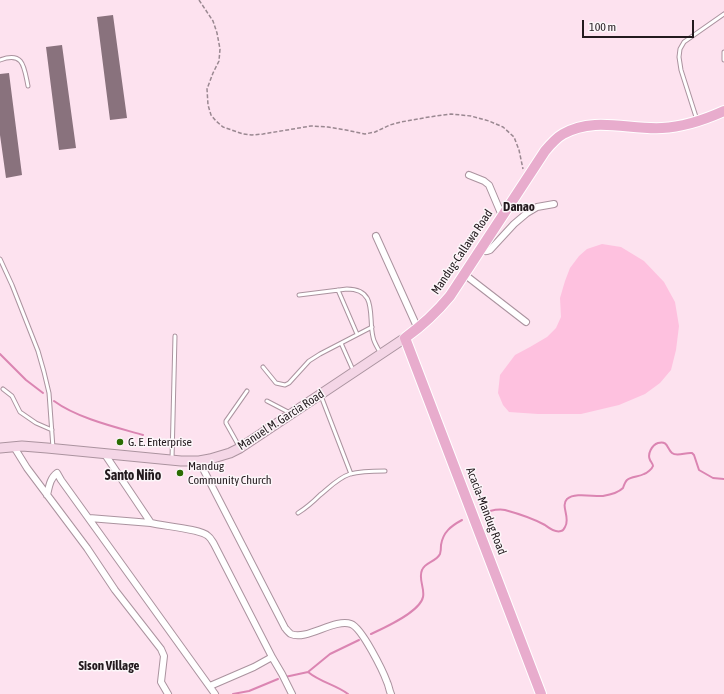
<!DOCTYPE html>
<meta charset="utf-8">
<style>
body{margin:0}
#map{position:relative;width:724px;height:694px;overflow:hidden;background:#fde2ef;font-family:"Asap Condensed",sans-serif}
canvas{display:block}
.scale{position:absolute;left:582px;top:20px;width:112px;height:18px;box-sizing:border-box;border:2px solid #231a1e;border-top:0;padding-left:5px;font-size:12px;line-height:14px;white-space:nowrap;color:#231a1e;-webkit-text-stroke:3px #fcf6f9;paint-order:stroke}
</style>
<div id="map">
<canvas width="724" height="694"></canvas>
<div class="scale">100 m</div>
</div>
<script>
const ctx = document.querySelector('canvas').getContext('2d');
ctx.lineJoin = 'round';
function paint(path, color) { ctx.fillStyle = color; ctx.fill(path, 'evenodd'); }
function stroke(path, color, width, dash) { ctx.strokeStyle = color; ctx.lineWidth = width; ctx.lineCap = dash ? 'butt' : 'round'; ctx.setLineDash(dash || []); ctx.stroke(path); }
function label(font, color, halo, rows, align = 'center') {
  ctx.font = font + ' "Asap Condensed",sans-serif'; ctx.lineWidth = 3; ctx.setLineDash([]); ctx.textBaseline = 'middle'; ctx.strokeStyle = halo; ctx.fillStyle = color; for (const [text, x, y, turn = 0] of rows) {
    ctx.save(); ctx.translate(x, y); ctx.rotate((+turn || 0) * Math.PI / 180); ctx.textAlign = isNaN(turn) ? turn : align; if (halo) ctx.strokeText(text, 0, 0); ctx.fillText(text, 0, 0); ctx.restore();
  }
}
const green = new Path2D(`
 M 602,244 L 621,247 L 644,261 L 664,282 L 675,302 L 679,326 L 676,350 L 671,370 L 660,383 L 645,394 L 619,405 L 581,414 L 538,414 L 509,412 L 503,405 L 498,393 L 500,375 L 515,355 L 530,347 L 547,337 L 556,328 L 561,317 L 560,298 L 565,281 L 570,268 L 579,256 L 587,249 Z`);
const stream = new Path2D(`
 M 0,354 L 26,380 L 43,393
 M 54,401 C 77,418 115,427 143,435
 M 490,511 C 494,510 500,509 505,510 C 516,513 534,519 545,525 C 549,528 555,533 561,531 C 563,531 564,529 565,527 C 571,518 560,506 567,499 C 575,492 594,497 603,496 C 609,495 619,492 623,488 C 624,485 625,482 627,480 C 631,476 639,477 644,474 C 647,473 652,469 653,466 C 653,464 651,462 650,460 C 647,454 652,445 658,443 C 668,440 667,449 672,453 C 677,457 686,452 692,453 L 694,455 L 699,470 L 713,478 L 724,479
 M 371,634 C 384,628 420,612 423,597 C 425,588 418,579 422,570 C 425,562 436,562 440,554 C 441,551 441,548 441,545 C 443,532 451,526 462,520
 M 308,672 C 320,682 336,685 348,694
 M 285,677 L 308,672 L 330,654 L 359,640
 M 233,694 L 249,691 L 278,679`);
const building = new Path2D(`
 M 113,15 L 127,118 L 110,120 L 97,17 Z
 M 62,45 L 76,148 L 59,150 L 46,47 Z
 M 9,73 L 22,175 L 6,178 L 0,135 L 0,74 Z`);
const path = new Path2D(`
 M 199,0 L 213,21 L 217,33 L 220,49 L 219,61 L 213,73 L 207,89 L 208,105 L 211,115 L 216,121 L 223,127 L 243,134 L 252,135 L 263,134 L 311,126 L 328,127 L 346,130 L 365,134 L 375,132 L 390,125 L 401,122 L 429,117 L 451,114 L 471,116 L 489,121 L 503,127 L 514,137 L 519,150 L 523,169`);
const lane = new Path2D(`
 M 0,60 C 24,51 24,67 28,86
 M 724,60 L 724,52
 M 697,120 L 681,70 L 679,57 L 680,49 L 684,42 L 724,14
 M 0,259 L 12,285 L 38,351 L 44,372 L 49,393 L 53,448
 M 338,290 L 357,334
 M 299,295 L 347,289 C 378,289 368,317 373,337 C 374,343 378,348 381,354
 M 341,343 L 353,370
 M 263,367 L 276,383 L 285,385 L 289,383 L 309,361 L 320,354 L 372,327
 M 3,389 L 12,396 L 20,412 L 36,423 L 52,430
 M 321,396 L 351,474
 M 267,401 L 290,413
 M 240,448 L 226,423 L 226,421 L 247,391
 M 172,459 L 175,336
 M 298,513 C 306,508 313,502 320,495 C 330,487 338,478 350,474 C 361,471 373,471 385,471`);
const street = new Path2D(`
 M 469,175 L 484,181 L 489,185 L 500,211 L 503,214
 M 376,236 L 418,329
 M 481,249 C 484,252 486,252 490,250 L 514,224 L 527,213 L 537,207 L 554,204
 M 464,274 L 526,322
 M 14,447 L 27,468 L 87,548 L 115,590 L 161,649 L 164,656 L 161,682 L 168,694
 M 104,453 L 151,523 C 163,526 201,529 208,536 C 211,538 212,541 214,544 L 272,657 L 282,674 L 292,694
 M 199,461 L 285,628 C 286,629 289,633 291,634 C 306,641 335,618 351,624 C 362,628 383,671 387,682 C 389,686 389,690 391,694
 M 47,495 C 49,487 50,478 57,473 L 61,480 L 215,694
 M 89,518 L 151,523
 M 210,686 L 254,667 L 272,657`);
const secondary = new Path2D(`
 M 0,448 L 22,446 L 47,448 L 181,461 L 199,461 L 210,459 L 230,453 L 240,448 L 405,338`);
const primary = new Path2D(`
 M 541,694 L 405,338 C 423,325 436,313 450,296 L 545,151 C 550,145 556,138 563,134 C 594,116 629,130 662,128 C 684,127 704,120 724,111`);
const markers = [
 [120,442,4,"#2b6c02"],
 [180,473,4,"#2b6c02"]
];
const streetNames = [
 ["Mandug-Callawa Road",462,252,-56],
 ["Manuel M. Garcia Road",281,420,-33],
 ["Acacia-Mandug Road",486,511,69]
];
const poiNames = [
 ["G. E. Enterprise",128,442],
 ["Mandug",188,466],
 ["Community Church",188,480]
];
const neighbourhoodNames = [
 ["Danao",519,207],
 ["Sison Village",109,666]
];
const quarterNames = [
 ["Santo Niño",133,476]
];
paint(green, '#fec1df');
stroke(stream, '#db85b2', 2);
paint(building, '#89727d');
stroke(lane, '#ab939f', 5);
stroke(street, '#ab939f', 8);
stroke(secondary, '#ab939f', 11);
stroke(primary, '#fff', 12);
stroke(path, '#9a8891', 1.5, [4, 2]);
stroke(lane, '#fff', 3);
stroke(street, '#fff', 6);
stroke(secondary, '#f4d6e6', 9);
stroke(primary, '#e8accd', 10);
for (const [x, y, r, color] of markers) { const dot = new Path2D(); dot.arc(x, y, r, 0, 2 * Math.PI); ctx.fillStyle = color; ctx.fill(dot); stroke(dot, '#fcf6f9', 1.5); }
label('12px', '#231a1e', '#fcf6f9', streetNames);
label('12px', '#231a1e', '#fcf6f9', poiNames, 'left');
label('bold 13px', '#231a1e', '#fcf6f9', neighbourhoodNames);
label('bold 14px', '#231a1e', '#fcf6f9', quarterNames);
</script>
